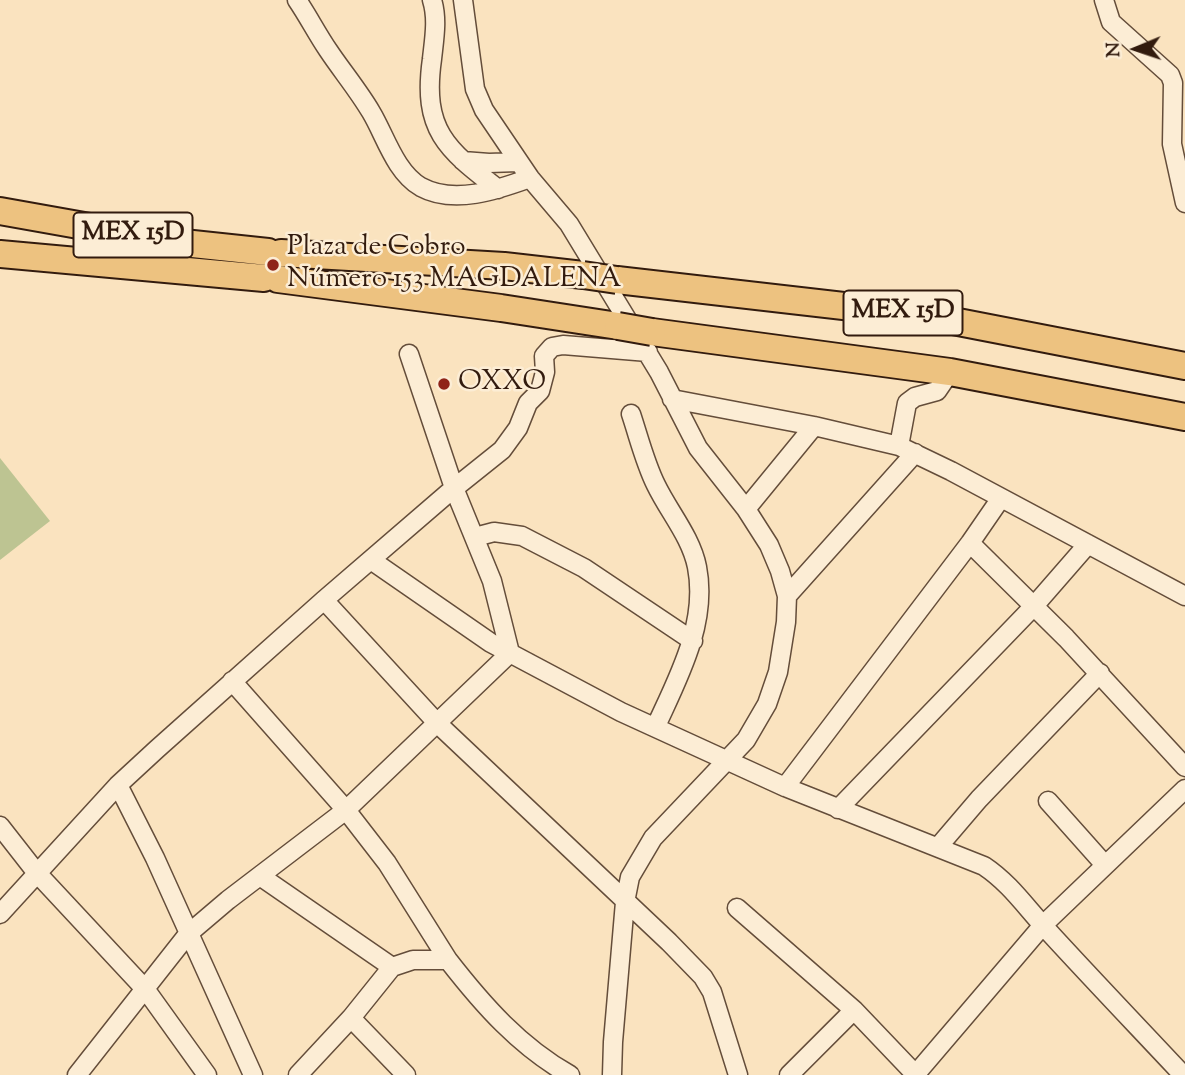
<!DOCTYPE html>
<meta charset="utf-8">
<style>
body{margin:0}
#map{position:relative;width:1185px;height:1075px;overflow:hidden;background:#fae3bf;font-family:"Sorts Mill Goudy",serif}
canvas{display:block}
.north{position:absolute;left:1101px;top:14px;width:70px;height:70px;-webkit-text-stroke:5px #fcedd5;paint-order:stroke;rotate:268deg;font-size:19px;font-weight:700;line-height:28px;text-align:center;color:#321b0e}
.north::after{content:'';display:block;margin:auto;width:24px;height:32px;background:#321b0e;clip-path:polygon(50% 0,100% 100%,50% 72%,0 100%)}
</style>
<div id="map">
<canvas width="1185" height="1075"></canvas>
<div class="north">N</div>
</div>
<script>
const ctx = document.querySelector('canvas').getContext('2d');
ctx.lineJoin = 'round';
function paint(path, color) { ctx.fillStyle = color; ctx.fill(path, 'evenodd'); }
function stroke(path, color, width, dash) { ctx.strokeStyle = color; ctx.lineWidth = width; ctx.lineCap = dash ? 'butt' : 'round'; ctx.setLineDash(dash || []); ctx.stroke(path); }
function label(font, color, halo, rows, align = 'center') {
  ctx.font = font + ' "Sorts Mill Goudy",serif'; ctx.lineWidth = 5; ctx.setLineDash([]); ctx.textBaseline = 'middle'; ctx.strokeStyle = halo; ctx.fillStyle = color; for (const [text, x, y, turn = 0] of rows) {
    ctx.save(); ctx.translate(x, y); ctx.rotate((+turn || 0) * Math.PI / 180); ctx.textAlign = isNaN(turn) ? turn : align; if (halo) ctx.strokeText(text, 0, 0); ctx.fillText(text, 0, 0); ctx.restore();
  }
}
const green = new Path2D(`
 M 0,458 L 50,521 L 0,560 Z`);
const minor = new Path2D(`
 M 297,0 C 308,16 317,34 328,50 C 342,71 358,90 371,112 C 385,135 395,172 421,187 C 454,205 497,190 530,178
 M 432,0 C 438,19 434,40 432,59 C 422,130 446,149 498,189
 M 463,0 L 475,89 L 484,110 L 530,178 L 569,224 L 659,372 L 698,448 L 746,509 L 769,545 L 780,571 L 787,596 L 786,622 L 778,672 L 767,704 L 746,740 L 653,838 L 630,877 L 625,902 L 613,1042 L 612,1075
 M 1104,0 L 1111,22 L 1170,75 L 1173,83 L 1172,144 L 1185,203
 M 463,161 L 489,163 L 518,162
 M 672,399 L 814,426 L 899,446 L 951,471 L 1185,596
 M 631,414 C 639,438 645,463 656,485 C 669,512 691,537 697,567 C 708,623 678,678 656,726
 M 899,446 L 907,403 L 915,397 L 937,391 L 950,372
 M 746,509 L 814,426
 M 475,537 L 494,532 L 522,536 L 584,568 L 693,641
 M 970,543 L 1066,638 L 1185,767
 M 371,560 L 491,643 L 621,712 L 785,787 L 984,866 C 1011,884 1027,909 1049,932 C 1093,980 1138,1027 1183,1075
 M 787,596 L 915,453
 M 324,600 L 438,724 L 669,942 L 703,977 L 712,992 L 738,1075
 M 232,681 L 346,810 L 387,863 L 448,960
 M 118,785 L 155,858 L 253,1075
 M 785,787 L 970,543 L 1001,498
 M 1048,801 L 1105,865
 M 838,809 L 1034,606 L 1088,544
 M 0,826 L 36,872 L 146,990 L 207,1075
 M 938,847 L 979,799 L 1100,673
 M 260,876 L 392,967
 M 737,908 L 854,1010 L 916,1075
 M 0,914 L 118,785 L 157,749 L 324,600 L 447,494 L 502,450 L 518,428 L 528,403 L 540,391 L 545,372 L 544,356 L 552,347 L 563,345 L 648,352
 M 351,1018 L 406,1075
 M 77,1075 L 188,934 L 228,900 L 346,810 L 510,653 L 492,581 L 454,488 L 409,354
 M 298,1075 L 351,1018 L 392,967 L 413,960 L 448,960 C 483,1005 520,1047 570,1075
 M 789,1075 L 854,1010
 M 915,1075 L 1043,925 L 1185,789`);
const highway = new Path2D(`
 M 0,211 L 174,242 L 268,252
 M 281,253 L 504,266 L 583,275
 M 0,254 L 264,278
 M 278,279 L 501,308 L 618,326
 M 617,280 L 922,315 L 1185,366
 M 652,332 L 950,372 L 1185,417`);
const highwayBridge = new Path2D(`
 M 583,275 L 617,280
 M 618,326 L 652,332`);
const markers = [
 [273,265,7,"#8f2418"],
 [444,384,7,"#8f2418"]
];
const shields = [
 [133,235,119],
 [903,313,119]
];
const shieldNames = [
 ["MEX 15D",133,235],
 ["MEX 15D",903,313]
];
const poiNames = [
 ["Plaza de Cobro",287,249],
 ["Número 153 MAGDALENA",287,281],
 ["OXXO",458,384]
];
paint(green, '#bdc492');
stroke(minor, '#644d3a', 21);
stroke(highway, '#321b0e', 30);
stroke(minor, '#fcedd5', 18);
stroke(highway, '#edc280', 26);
stroke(highwayBridge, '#321b0e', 30, []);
stroke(highwayBridge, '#edc280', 26);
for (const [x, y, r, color] of markers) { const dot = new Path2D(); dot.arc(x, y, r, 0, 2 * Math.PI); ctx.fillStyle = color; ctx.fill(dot); stroke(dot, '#fcedd5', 2.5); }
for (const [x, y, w] of shields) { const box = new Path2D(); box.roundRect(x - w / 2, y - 22.5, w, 45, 5); ctx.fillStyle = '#fcedd5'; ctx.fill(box); stroke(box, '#321b0e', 2); }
label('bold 26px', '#321b0e', null, shieldNames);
label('28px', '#321b0e', '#fcedd5', poiNames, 'left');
</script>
